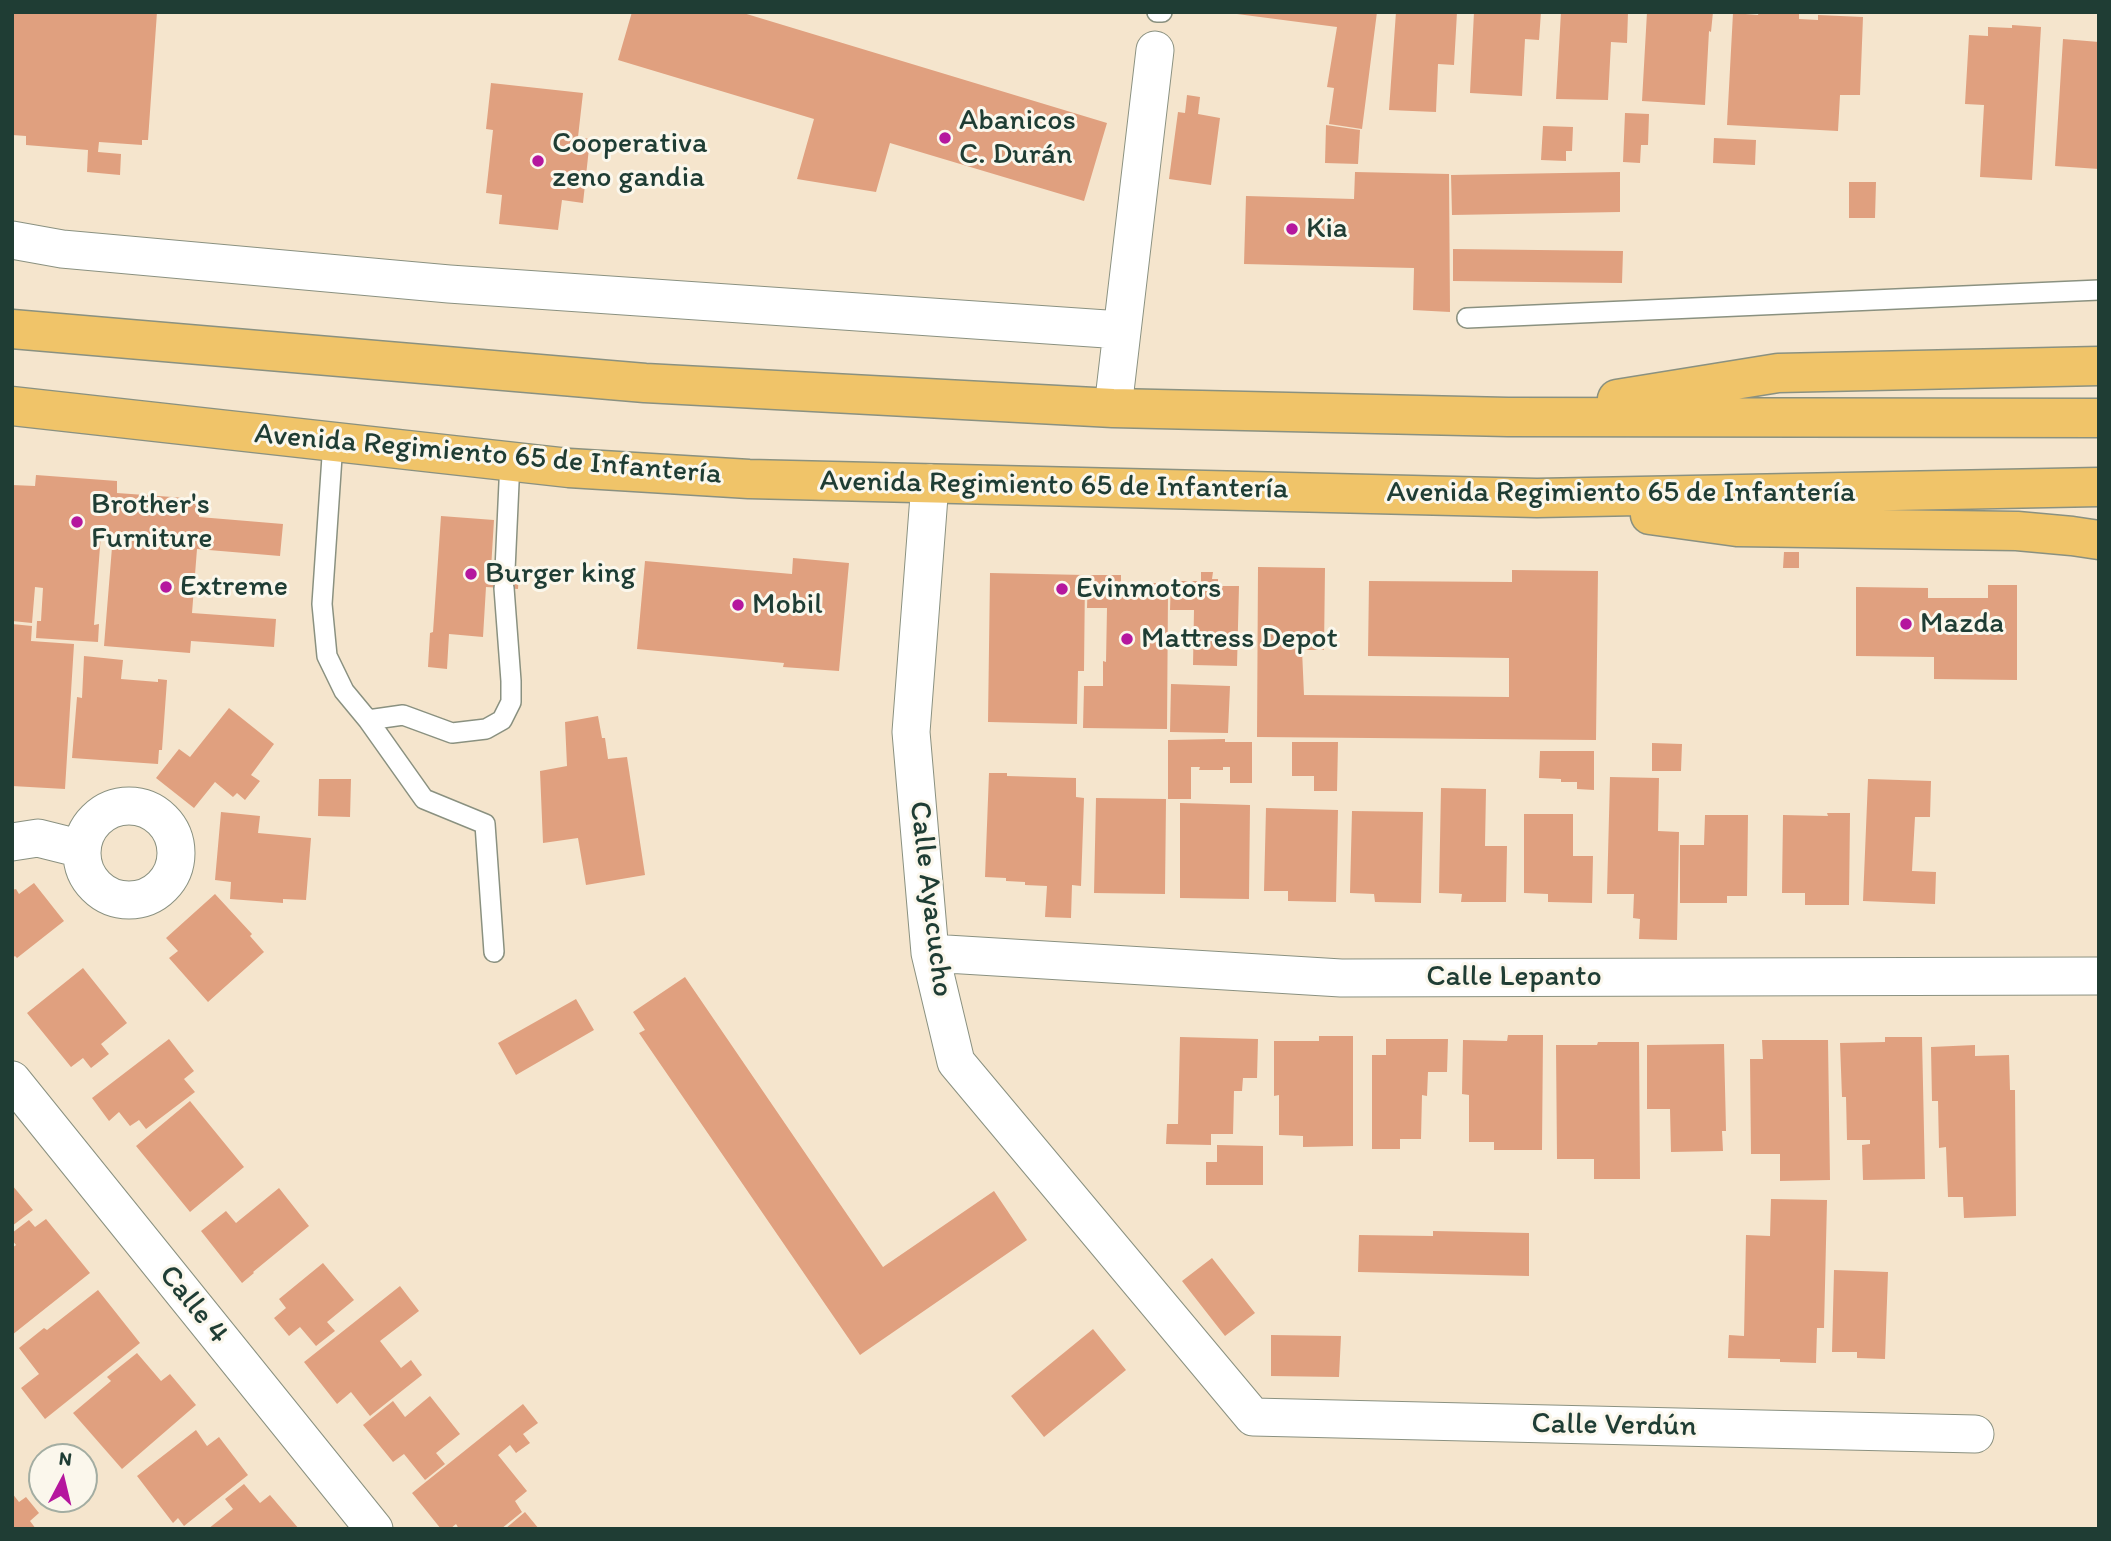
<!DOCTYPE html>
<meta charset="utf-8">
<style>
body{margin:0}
#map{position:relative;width:2111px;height:1541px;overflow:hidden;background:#f5e5cd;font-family:Itim,sans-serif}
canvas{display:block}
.frame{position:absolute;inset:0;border:14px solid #1f3d34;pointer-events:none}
.north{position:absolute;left:28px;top:1443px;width:70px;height:70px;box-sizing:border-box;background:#fbf7ec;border:2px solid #a3ada2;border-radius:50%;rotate:7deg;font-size:19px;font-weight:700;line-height:28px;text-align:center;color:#1f3d34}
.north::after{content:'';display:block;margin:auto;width:24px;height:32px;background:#b5179e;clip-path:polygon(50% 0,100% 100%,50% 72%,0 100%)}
</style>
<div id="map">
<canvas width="2111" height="1541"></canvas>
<div class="frame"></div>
<div class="north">N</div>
</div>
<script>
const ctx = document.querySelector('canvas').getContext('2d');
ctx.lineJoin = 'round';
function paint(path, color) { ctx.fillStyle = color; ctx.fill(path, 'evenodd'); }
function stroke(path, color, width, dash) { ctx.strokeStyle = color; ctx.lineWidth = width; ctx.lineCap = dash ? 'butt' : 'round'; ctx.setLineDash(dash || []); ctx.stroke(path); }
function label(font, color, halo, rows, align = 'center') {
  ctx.font = font + ' Itim,sans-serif'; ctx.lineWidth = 6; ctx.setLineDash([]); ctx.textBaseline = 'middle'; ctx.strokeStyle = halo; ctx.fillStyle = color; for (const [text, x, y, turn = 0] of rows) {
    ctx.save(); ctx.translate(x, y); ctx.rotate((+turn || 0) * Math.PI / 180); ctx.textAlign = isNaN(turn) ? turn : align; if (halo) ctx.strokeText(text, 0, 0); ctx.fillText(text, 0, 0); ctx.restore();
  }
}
const building = new Path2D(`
 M 12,12 L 157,12 L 148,140 L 142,140 L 142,145 L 99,142 L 98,152 L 121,154 L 120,175 L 87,172 L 88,150 L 26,145 L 26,136 L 12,135 Z
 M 632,12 L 740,12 L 1107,123 L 1084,201 L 890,143 L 876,192 L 797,179 L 814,119 L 618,60 Z
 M 1237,12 L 1377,12 L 1362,129 L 1329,124 L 1334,88 L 1327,87 L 1337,27 L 1237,14 Z
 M 1396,12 L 1457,12 L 1454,65 L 1438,64 L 1436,112 L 1389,110 Z
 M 1474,12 L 1541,12 L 1539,40 L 1525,39 L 1522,96 L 1470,93 Z
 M 1561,12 L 1628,12 L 1627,43 L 1611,42 L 1608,100 L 1556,99 Z
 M 1647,12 L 1713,12 L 1711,32 L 1709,31 L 1705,105 L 1642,101 Z
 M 1759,12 L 1799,12 L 1799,19 L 1818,20 L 1818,15 L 1863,17 L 1860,95 L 1840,95 L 1838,131 L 1727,125 L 1733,13 L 1758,15 Z
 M 2012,25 L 2041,27 L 2032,180 L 1980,177 L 1984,105 L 1965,104 L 1969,35 L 1988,36 L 1988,27 L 2012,28 Z
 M 2063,39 L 2099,42 L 2099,169 L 2055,166 Z
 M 491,83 L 583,93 L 578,137 L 590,139 L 583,203 L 562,200 L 558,230 L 499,224 L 502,195 L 486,193 L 493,130 L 486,129 Z
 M 1187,95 L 1200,97 L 1198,114 L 1220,118 L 1211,185 L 1169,179 L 1178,112 L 1185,113 Z
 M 1625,113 L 1649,114 L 1648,145 L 1641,145 L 1640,163 L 1623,162 Z
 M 1326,125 L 1360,130 L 1358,164 L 1325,163 Z
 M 1543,126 L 1573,127 L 1572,151 L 1566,151 L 1566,161 L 1541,160 Z
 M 1714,138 L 1756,140 L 1755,165 L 1713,163 Z
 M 1355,172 L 1449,174 L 1450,312 L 1413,310 L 1414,268 L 1244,264 L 1246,196 L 1354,199 Z
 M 1620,172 L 1620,212 L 1452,215 L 1451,175 Z
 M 1849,182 L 1876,182 L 1875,218 L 1849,218 Z
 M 1453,249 L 1623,251 L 1622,283 L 1453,281 Z
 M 36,475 L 117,481 L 117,493 L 200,499 L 199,517 L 283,524 L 280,556 L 197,549 L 192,613 L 276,619 L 274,647 L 191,641 L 190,653 L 104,646 L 113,535 L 101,534 L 94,625 L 99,624 L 98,642 L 36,638 L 37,621 L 41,621 L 43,588 L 35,587 L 32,623 L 12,621 L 12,485 L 35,486 Z
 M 441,516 L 494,520 L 491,569 L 519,571 L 518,589 L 486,587 L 483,637 L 449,634 L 447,669 L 428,667 L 430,633 L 433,632 Z
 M 1784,552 L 1799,552 L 1799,568 L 1783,568 Z
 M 793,558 L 849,563 L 839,671 L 783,667 L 784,663 L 637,649 L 645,561 L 792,574 Z
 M 1258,567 L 1325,568 L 1324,650 L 1302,650 L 1304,695 L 1509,697 L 1509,658 L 1368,656 L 1369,581 L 1512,582 L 1512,570 L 1598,571 L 1596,740 L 1257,737 Z
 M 1201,572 L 1213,572 L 1212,579 L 1218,579 L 1218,586 L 1239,586 L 1237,666 L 1193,665 L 1194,610 L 1170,610 L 1171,581 L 1201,581 Z
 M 990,573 L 1085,575 L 1084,671 L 1078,671 L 1077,724 L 988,722 Z
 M 1088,575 L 1121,575 L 1121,591 L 1130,592 L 1130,583 L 1156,583 L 1156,593 L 1168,593 L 1167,729 L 1083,728 L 1084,686 L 1103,686 L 1103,661 L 1106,662 L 1107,608 L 1087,608 Z
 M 1988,585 L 2017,585 L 2017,680 L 1934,679 L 1934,657 L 1856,656 L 1856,587 L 1928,588 L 1928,598 L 1988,598 Z
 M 12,624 L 32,626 L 31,641 L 74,644 L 65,789 L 12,786 Z
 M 84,656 L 123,660 L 121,679 L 158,682 L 158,679 L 167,680 L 162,750 L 159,750 L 158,764 L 72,758 L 77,697 L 82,698 Z
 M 1171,684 L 1230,686 L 1228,733 L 1170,732 Z
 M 229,708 L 274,744 L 251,775 L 260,781 L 245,800 L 237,793 L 233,797 L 215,782 L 194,808 L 156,778 L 179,749 L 190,757 Z
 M 598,716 L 602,738 L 605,738 L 608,759 L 627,757 L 645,875 L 586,885 L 578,838 L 543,843 L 540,771 L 567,766 L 565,722 Z
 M 1225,739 L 1225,742 L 1252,742 L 1252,783 L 1230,783 L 1230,767 L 1223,767 L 1223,770 L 1199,770 L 1200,767 L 1191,767 L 1191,799 L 1168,799 L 1168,740 Z
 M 1292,742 L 1338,742 L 1337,791 L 1314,791 L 1314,776 L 1292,776 Z
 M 1652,743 L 1682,744 L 1681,771 L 1652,771 Z
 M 1540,751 L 1594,751 L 1594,790 L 1577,789 L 1577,782 L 1561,782 L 1561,779 L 1539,778 Z
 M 989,773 L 1007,773 L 1007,776 L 1076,778 L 1076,797 L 1084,798 L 1081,886 L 1072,885 L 1071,918 L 1045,917 L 1047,886 L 1025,885 L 1025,882 L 1006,881 L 1006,878 L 985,877 Z
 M 1610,777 L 1659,778 L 1658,831 L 1679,832 L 1677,940 L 1639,939 L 1640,919 L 1633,918 L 1634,894 L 1607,894 Z
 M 319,779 L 351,779 L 350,817 L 318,816 Z
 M 1868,779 L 1931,781 L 1930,817 L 1915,817 L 1912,871 L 1936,872 L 1935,904 L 1863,901 Z
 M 1441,788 L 1486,789 L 1485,846 L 1507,846 L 1506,902 L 1461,902 L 1462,894 L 1439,893 Z
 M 1096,798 L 1166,799 L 1165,894 L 1094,893 Z
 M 1180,803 L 1250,805 L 1249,899 L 1180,898 Z
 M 1266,808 L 1338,810 L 1336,902 L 1288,901 L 1288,891 L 1264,891 Z
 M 1352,811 L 1423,812 L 1421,903 L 1375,902 L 1374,894 L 1350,893 Z
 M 221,812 L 260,816 L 258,833 L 311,838 L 306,900 L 283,899 L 283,903 L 230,899 L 231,882 L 215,880 Z
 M 1827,813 L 1850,813 L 1849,905 L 1805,905 L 1805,893 L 1782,893 L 1783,815 L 1828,816 Z
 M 1524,814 L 1573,814 L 1573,856 L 1593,856 L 1592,903 L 1548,902 L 1548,894 L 1524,893 Z
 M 1705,815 L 1748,815 L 1747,896 L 1727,896 L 1727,903 L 1680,903 L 1680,845 L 1704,845 Z
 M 34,883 L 64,921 L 17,958 L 15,956 L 12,958 L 12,890 L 16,889 L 19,894 Z
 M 215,894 L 252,934 L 250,936 L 264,952 L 208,1002 L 169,958 L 178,951 L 166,938 Z
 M 83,968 L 127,1023 L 101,1044 L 109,1054 L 91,1068 L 83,1058 L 71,1067 L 27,1013 Z
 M 685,977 L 883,1267 L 994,1191 L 1027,1240 L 860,1355 L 639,1033 L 645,1030 L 633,1012 Z
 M 576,999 L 594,1030 L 516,1075 L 498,1043 Z
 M 1508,1035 L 1543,1035 L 1542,1150 L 1494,1150 L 1494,1142 L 1469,1142 L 1469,1095 L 1462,1094 L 1463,1040 L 1507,1041 Z
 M 1319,1036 L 1353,1036 L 1353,1146 L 1303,1147 L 1303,1136 L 1279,1135 L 1279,1095 L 1274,1096 L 1274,1041 L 1319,1041 Z
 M 1180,1037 L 1258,1039 L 1257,1078 L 1243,1078 L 1242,1091 L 1234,1091 L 1233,1134 L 1211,1134 L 1211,1145 L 1166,1144 L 1167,1124 L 1178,1124 Z
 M 1885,1037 L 1922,1037 L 1925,1179 L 1863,1180 L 1862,1145 L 1870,1144 L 1870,1140 L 1847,1140 L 1846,1097 L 1842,1097 L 1840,1043 L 1885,1042 Z
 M 169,1039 L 194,1071 L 184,1079 L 195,1092 L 146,1129 L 139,1120 L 130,1126 L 119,1112 L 109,1121 L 92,1098 Z
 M 1386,1039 L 1448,1039 L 1447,1072 L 1428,1072 L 1427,1096 L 1422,1095 L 1421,1139 L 1400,1139 L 1400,1149 L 1372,1149 L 1372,1055 L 1386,1055 Z
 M 1762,1040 L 1828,1040 L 1830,1180 L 1780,1181 L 1780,1154 L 1751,1154 L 1750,1059 L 1763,1059 Z
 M 1598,1042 L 1639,1042 L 1640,1179 L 1594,1179 L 1594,1159 L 1557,1159 L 1556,1045 L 1597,1045 Z
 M 1724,1044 L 1726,1131 L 1722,1131 L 1723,1151 L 1671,1152 L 1670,1109 L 1647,1109 L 1647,1045 Z
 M 1975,1045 L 1975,1056 L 2009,1055 L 2010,1090 L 2015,1090 L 2016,1216 L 1964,1218 L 1963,1197 L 1948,1197 L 1946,1147 L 1939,1148 L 1938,1101 L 1932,1101 L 1931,1047 Z
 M 190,1101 L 244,1167 L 190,1212 L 136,1146 Z
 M 1217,1145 L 1263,1146 L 1263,1185 L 1206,1185 L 1206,1162 L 1217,1162 Z
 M 12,1185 L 33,1210 L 12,1226 Z
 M 279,1188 L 309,1226 L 253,1272 L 254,1273 L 242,1283 L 201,1231 L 226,1211 L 236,1223 Z
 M 1771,1199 L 1827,1200 L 1824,1328 L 1817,1328 L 1816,1363 L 1780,1362 L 1780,1359 L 1728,1358 L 1729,1335 L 1744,1336 L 1746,1235 L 1770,1236 Z
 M 46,1219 L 90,1273 L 12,1335 L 12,1248 L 16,1245 L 12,1240 L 12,1233 L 29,1220 L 35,1227 Z
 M 1433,1231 L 1529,1233 L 1529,1276 L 1358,1272 L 1359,1235 L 1433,1236 Z
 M 1212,1258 L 1255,1313 L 1225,1336 L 1182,1281 Z
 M 323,1263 L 354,1300 L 327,1322 L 335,1331 L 316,1346 L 300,1327 L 289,1336 L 274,1318 L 286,1308 L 279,1299 Z
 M 1834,1270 L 1888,1272 L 1885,1359 L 1857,1358 L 1857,1352 L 1832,1352 Z
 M 400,1286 L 419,1311 L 380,1341 L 401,1368 L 411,1360 L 422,1375 L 370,1416 L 351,1392 L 337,1404 L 304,1362 Z
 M 98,1290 L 140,1343 L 45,1419 L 21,1388 L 39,1374 L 19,1348 L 44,1328 L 47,1330 Z
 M 1093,1329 L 1126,1370 L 1044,1437 L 1011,1396 Z
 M 1271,1335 L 1341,1336 L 1339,1377 L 1271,1376 Z
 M 137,1353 L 161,1381 L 170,1374 L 196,1405 L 122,1469 L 73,1413 L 111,1381 L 107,1377 Z
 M 430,1396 L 460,1434 L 436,1453 L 445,1464 L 425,1480 L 404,1454 L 393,1462 L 363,1425 L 393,1401 L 405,1417 Z
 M 523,1404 L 538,1423 L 523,1434 L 530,1443 L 516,1453 L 510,1445 L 498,1455 L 527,1491 L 515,1501 L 522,1512 L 501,1529 L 459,1529 L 456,1524 L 450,1529 L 441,1529 L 412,1493 Z
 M 196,1430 L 207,1446 L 219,1437 L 248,1475 L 184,1526 L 178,1518 L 173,1523 L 137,1476 Z
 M 244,1484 L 260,1503 L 270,1495 L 299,1529 L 208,1529 L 233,1509 L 225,1499 Z
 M 12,1493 L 19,1502 L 26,1497 L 39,1513 L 30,1521 L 36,1529 L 12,1529 Z
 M 525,1512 L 539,1529 L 505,1529 Z`);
const service = new Path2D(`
 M 1157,12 L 1162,12
 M 1467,318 L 2099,290
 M 333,442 L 322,604 L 327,656 L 344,691 L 368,720 L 424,799 L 485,824 L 494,952
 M 505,570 L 510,461
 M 368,720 L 403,715 L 452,733 L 486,729 L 502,720 L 511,702 L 511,681 L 504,588`);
const minor = new Path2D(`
 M 12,240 L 62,249 L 449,284 L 1121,330
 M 1113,408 L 1155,50
 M 930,483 L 911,732 L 930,953 L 956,1062 L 1253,1417 L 1975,1434
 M82 853a47 47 0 1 1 94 0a47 47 0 1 1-94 0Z
 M 12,842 L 38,838 L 82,849
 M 930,953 L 1341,978 L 2099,976
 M 12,1080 L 374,1529`);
const trunk = new Path2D(`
 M 12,329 L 645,383 L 1113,408 L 1508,417 L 2099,418
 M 1617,399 L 1778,373 L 2099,366
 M 12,406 L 569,468 L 749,479 L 1537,498 L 2099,487
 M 1650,515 L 1737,527 L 2017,531 L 2072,536 L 2099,540`);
const markers = [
 [945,138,7,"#b5179e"],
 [538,161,7,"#b5179e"],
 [1292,229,7,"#b5179e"],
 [77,522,7,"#b5179e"],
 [471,574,7,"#b5179e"],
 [166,587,7,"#b5179e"],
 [1062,589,7,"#b5179e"],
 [738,605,7,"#b5179e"],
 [1906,624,7,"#b5179e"],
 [1127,639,7,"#b5179e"]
];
const poiNames = [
 ["Abanicos",959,121],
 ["C. Durán",959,155],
 ["Cooperativa",552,144],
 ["zeno gandia",552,178],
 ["Kia",1306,229],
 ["Brother's",91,505],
 ["Furniture",91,539],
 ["Burger king",485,574],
 ["Extreme",180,587],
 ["Evinmotors",1076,589],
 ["Mobil",752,605],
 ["Mazda",1920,624],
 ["Mattress Depot",1141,639]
];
const streetNames = [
 ["Avenida Regimiento 65 de Infantería",488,455,5],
 ["Avenida Regimiento 65 de Infantería",1054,486,1],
 ["Avenida Regimiento 65 de Infantería",1621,493],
 ["Calle Ayacucho",930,899,83],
 ["Calle Lepanto",1514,977],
 ["Calle 4",193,1305,51],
 ["Calle Verdún",1614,1426,1]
];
paint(building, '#e0a07f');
stroke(service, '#8a9180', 22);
stroke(minor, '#8a9180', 39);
stroke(trunk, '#8a9180', 41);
stroke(service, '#fff', 19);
stroke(minor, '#fff', 37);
stroke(trunk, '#f0c469', 38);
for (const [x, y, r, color] of markers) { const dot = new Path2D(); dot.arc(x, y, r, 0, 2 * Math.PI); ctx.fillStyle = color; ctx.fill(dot); stroke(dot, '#fbf7ec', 2.5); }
label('30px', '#1f3d34', '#fbf7ec', poiNames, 'left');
label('30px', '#1f3d34', '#fbf7ec', streetNames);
</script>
